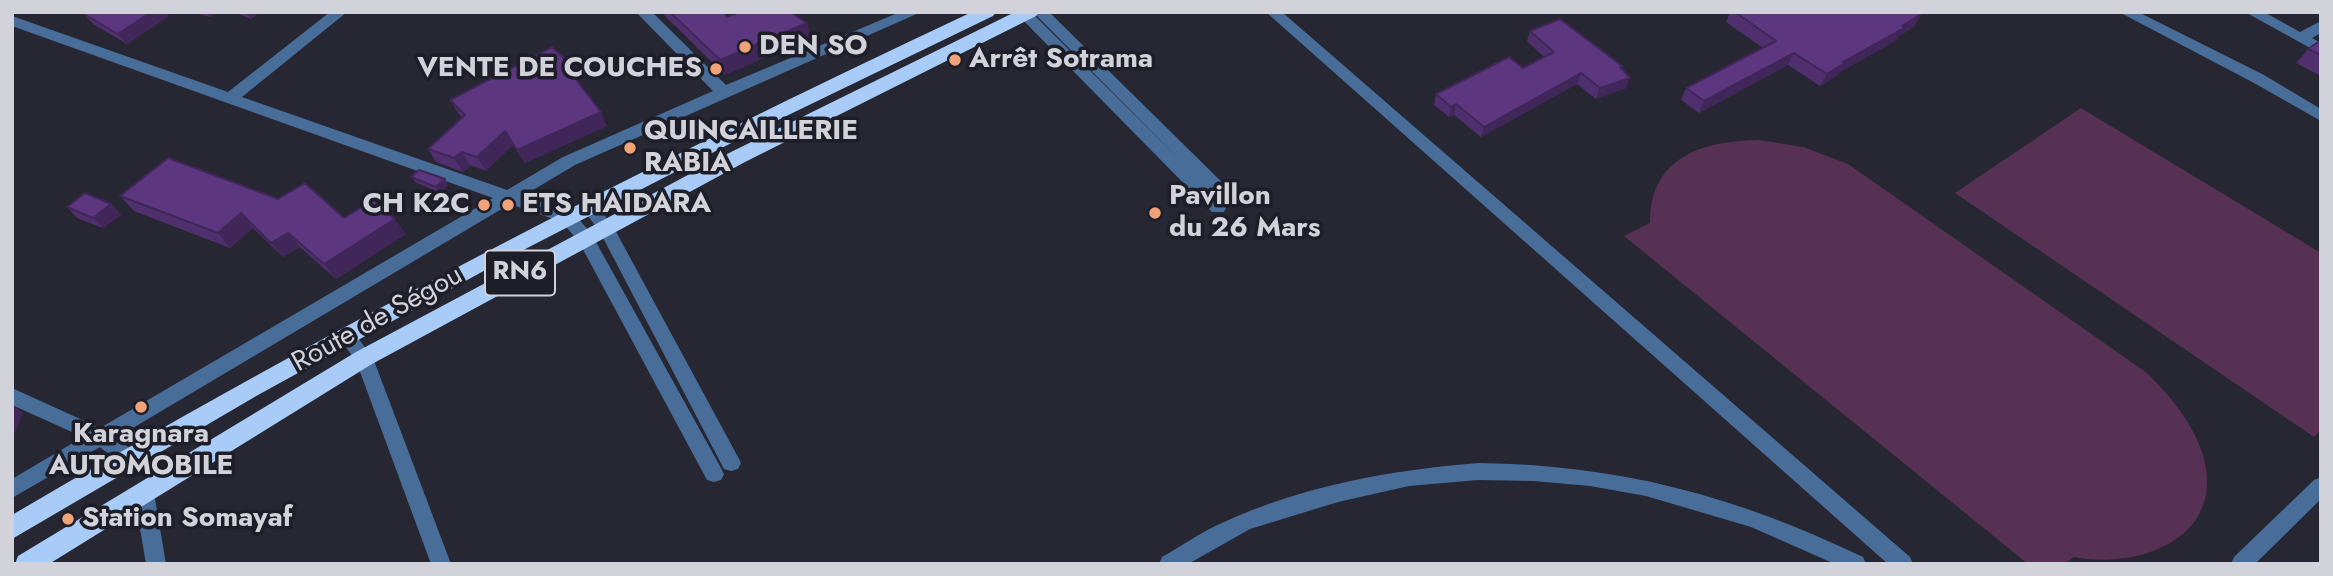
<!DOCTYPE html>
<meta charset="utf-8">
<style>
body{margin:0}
#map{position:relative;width:2333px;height:576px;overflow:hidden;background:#262732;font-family:Jost,sans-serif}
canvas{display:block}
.frame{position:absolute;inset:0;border:14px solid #d2d3da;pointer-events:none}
</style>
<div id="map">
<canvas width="2333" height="576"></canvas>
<div class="frame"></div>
</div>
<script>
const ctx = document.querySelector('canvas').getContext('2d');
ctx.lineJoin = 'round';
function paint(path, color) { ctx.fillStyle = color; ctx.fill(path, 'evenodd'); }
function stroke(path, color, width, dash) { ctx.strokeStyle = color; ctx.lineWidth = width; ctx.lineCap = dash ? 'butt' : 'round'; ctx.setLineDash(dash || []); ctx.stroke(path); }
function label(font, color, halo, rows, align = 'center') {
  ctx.font = font + ' Jost,sans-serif'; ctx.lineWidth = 7; ctx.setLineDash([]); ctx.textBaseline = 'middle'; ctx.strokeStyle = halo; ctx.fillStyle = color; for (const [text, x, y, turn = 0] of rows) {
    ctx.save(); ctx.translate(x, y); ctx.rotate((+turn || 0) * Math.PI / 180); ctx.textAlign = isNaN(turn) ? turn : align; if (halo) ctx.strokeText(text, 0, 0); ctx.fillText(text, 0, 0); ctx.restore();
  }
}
const green = new Path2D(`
 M 2081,108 L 2321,253 L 2321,430 L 2314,437 L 1955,193 Z
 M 1759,140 L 1803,147 L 1848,164 L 2147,373 C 2170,396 2191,420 2202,452 C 2229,536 2142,570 2074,557 L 2064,564 L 2028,564 L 1624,236 L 1650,223 C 1650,157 1702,141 1759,140 Z`);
const minor = new Path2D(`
 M 330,12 L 347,12 L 242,97 L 507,190 L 563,157 L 713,91 L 636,12 L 652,12 L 726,85 L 900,12 L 921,12 L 575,165 L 523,196 L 574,214 L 591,233 L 721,468 L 724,474 L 721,480 L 714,482 L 707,480 L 579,242 L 562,222 L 510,204 L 116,438 L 135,452 L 138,458 L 135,464 C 121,469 110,455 100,447 L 12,498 L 12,479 L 83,437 L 12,405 L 12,388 L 100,428 L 493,198 L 12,26 L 12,16 L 228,92 Z
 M 1015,12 L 1031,12 L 1178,158 L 1033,12 L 1049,12 L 1237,197 L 1239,201 L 1237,205 L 1231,207 L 1224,204 L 1226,208 L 1224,212 L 1212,212 Z
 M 1266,12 L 1282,12 L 1910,557 L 1913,564 L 1888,564 Z
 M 2119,12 L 2138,12 L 2264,75 L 2321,109 L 2321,121 L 2254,83 Z
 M 2245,12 L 2264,12 L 2300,32 L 2321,21 L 2321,33 L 2312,38 L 2321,43 L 2321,54 Z
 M 590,202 L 596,204 L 614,228 L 738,457 L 741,463 L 738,469 L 731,471 L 724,469 L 600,232 L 582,208 Z
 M 346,328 L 352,330 L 373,358 L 451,564 L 431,564 L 356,361 L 337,335 L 340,330 Z
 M 1478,463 C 1621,465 1735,496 1863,557 L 1866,564 L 1835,564 L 1751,527 L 1646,496 L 1590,486 L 1534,481 L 1478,480 L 1409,486 L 1338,502 L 1250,529 L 1188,564 L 1159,564 L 1162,557 C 1182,546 1201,532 1222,523 C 1302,486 1391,470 1478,463 Z
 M 2321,477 L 2321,499 L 2255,564 L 2231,564 L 2234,557 L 2314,480 Z
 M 144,484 L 151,487 L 154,493 L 166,564 L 146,564 L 134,493 L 137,487 Z`);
const highway = new Path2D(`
 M 972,12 L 996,12 L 993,16 L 745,136 L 500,262 L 258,395 L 12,539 L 12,515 C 324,331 644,166 972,12 Z
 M 1015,12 L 1039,12 L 1036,16 L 745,162 L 372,364 L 49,564 L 15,564 L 18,556 L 356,352 L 731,152 Z`);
const wall = new Path2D(`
 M 194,12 L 217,12 L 210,17 Z
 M 234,12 L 260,12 L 251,19 Z
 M 663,12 L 724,12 L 727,17 L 807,23 L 811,37 L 725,75 L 665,16 Z
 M 1730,12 L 1917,12 L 1921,14 L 1914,27 L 1899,36 L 1897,40 L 1840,72 L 1838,75 L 1820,86 L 1788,65 L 1699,113 L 1681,100 L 1686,88 L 1763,48 L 1726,22 Z
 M 84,14 L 169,16 L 127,44 L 93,24 Z
 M 1530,31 L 1621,69 L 1626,88 L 1596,99 L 1577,84 L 1481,137 L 1454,115 L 1449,117 L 1434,105 L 1436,94 L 1523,68 L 1544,57 L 1527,41 Z
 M 2321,40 L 2321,76 L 2296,63 L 2308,49 Z
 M 579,80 L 577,81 L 607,126 L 525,163 L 513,145 L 486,171 L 470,165 L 463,172 L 436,162 L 428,149 L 462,118 L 458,113 L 450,100 Z
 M 411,177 L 448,185 L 440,193 L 415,182 Z
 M 120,196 L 278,199 L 344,218 L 406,234 L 336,279 L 300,247 L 283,257 L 253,228 L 230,248 L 134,211 Z
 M 111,204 L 121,215 L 103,228 L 77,218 L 67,207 Z`);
const shadedWall = new Path2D(`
 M 151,12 L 166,12 L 169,16 L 127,44 L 118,34 Z
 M 206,12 L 217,12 L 210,17 Z
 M 246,12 L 260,12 L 251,19 Z
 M 1921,14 L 1914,27 L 1899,36 L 1897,40 L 1840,72 L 1838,75 L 1820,86 L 1827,74 L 1843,62 Z
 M 807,23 L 811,37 L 725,75 L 720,60 Z
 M 1794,53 L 1788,65 L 1699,113 L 1704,101 Z
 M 572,66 L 579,80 L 575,83 L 568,69 Z
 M 1581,73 L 1577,84 L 1481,137 L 1484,127 Z
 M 1630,78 L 1626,88 L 1596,99 L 1600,88 Z
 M 1456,104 L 1454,115 L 1449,117 L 1451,107 Z
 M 601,112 L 607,126 L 525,163 L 517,150 Z
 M 505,131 L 513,145 L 486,171 L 477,157 Z
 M 462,152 L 470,165 L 463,172 L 454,158 Z
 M 445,179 L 448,185 L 440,193 L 436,187 Z
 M 111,204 L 121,215 L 103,228 L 93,218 Z
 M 241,213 L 253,228 L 230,248 L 218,233 Z
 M 395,219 L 406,234 L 336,279 L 324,264 Z
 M 288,233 L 300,247 L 283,257 L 271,243 Z
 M 12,404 L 23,413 L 12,439 Z`);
const building = new Path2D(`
 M 86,12 L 151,12 L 118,34 L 84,14 Z
 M 670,12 L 724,12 L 727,17 L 740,12 L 790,12 L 807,23 L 720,60 Z
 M 1735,12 L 1917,12 L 1921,14 L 1902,26 L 1904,28 L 1843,62 L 1845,63 L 1827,74 L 1794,53 L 1704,101 L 1686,88 L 1776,41 Z
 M 1560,19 L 1622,66 L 1620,67 L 1630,78 L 1600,88 L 1581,73 L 1484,127 L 1456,104 L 1451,107 L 1436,94 L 1509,57 L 1523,68 L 1554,52 L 1530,31 Z
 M 2321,40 L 2321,55 L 2308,49 Z
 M 552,47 L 572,66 L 568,69 L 601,112 L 517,150 L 505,131 L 477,157 L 462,152 L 454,158 L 428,149 L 465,115 L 450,100 Z
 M 168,158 L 278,199 L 305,183 L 344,218 L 373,200 L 395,219 L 324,264 L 288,233 L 271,243 L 241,213 L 218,233 L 120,196 Z
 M 419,170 L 445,179 L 436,187 L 411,177 Z
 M 85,193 L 111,204 L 93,218 L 67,207 Z`);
const markers = [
 [745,47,7,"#f0a279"],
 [955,60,7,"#f0a279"],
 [716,69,7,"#f0a279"],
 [630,148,7,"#f0a279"],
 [484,205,7,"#f0a279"],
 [508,205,7,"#f0a279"],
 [1155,213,7,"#f0a279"],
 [141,407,7,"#f0a279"],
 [68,519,7,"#f0a279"]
];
const shields = [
 [520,273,70]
];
const shieldNames = [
 ["RN6",520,273]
];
const poiNames = [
 ["DEN SO",759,47],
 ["Arrêt Sotrama",969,60],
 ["VENTE DE COUCHES",702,69,"right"],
 ["QUINCAILLERIE",644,132],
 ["RABIA",644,164],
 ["Pavillon",1169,197],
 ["du 26 Mars",1169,229],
 ["CH K2C",470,205,"right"],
 ["ETS HAIDARA",522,205],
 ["Karagnara",141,435,"center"],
 ["AUTOMOBILE",141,467,"center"],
 ["Station Somayaf",82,519]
];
const streetNames = [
 ["Route de Ségou",378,320,-29]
];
paint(green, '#573153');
paint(minor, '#496d99');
paint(highway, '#a8cbf7');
paint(wall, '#4f2f6d');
paint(shadedWall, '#402659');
paint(building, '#5c377f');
stroke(building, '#402659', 2);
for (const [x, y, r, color] of markers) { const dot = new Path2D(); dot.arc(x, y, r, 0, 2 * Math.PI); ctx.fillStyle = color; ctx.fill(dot); stroke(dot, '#1d1e28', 2.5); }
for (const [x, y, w] of shields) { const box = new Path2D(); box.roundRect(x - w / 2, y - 22.5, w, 45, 5); ctx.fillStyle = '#1d1e28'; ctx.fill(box); stroke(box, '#d2d3da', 2); }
label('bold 26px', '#d2d3da', null, shieldNames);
label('bold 28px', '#d2d3da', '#1d1e28', poiNames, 'left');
label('28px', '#d2d3da', '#1d1e28', streetNames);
</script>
